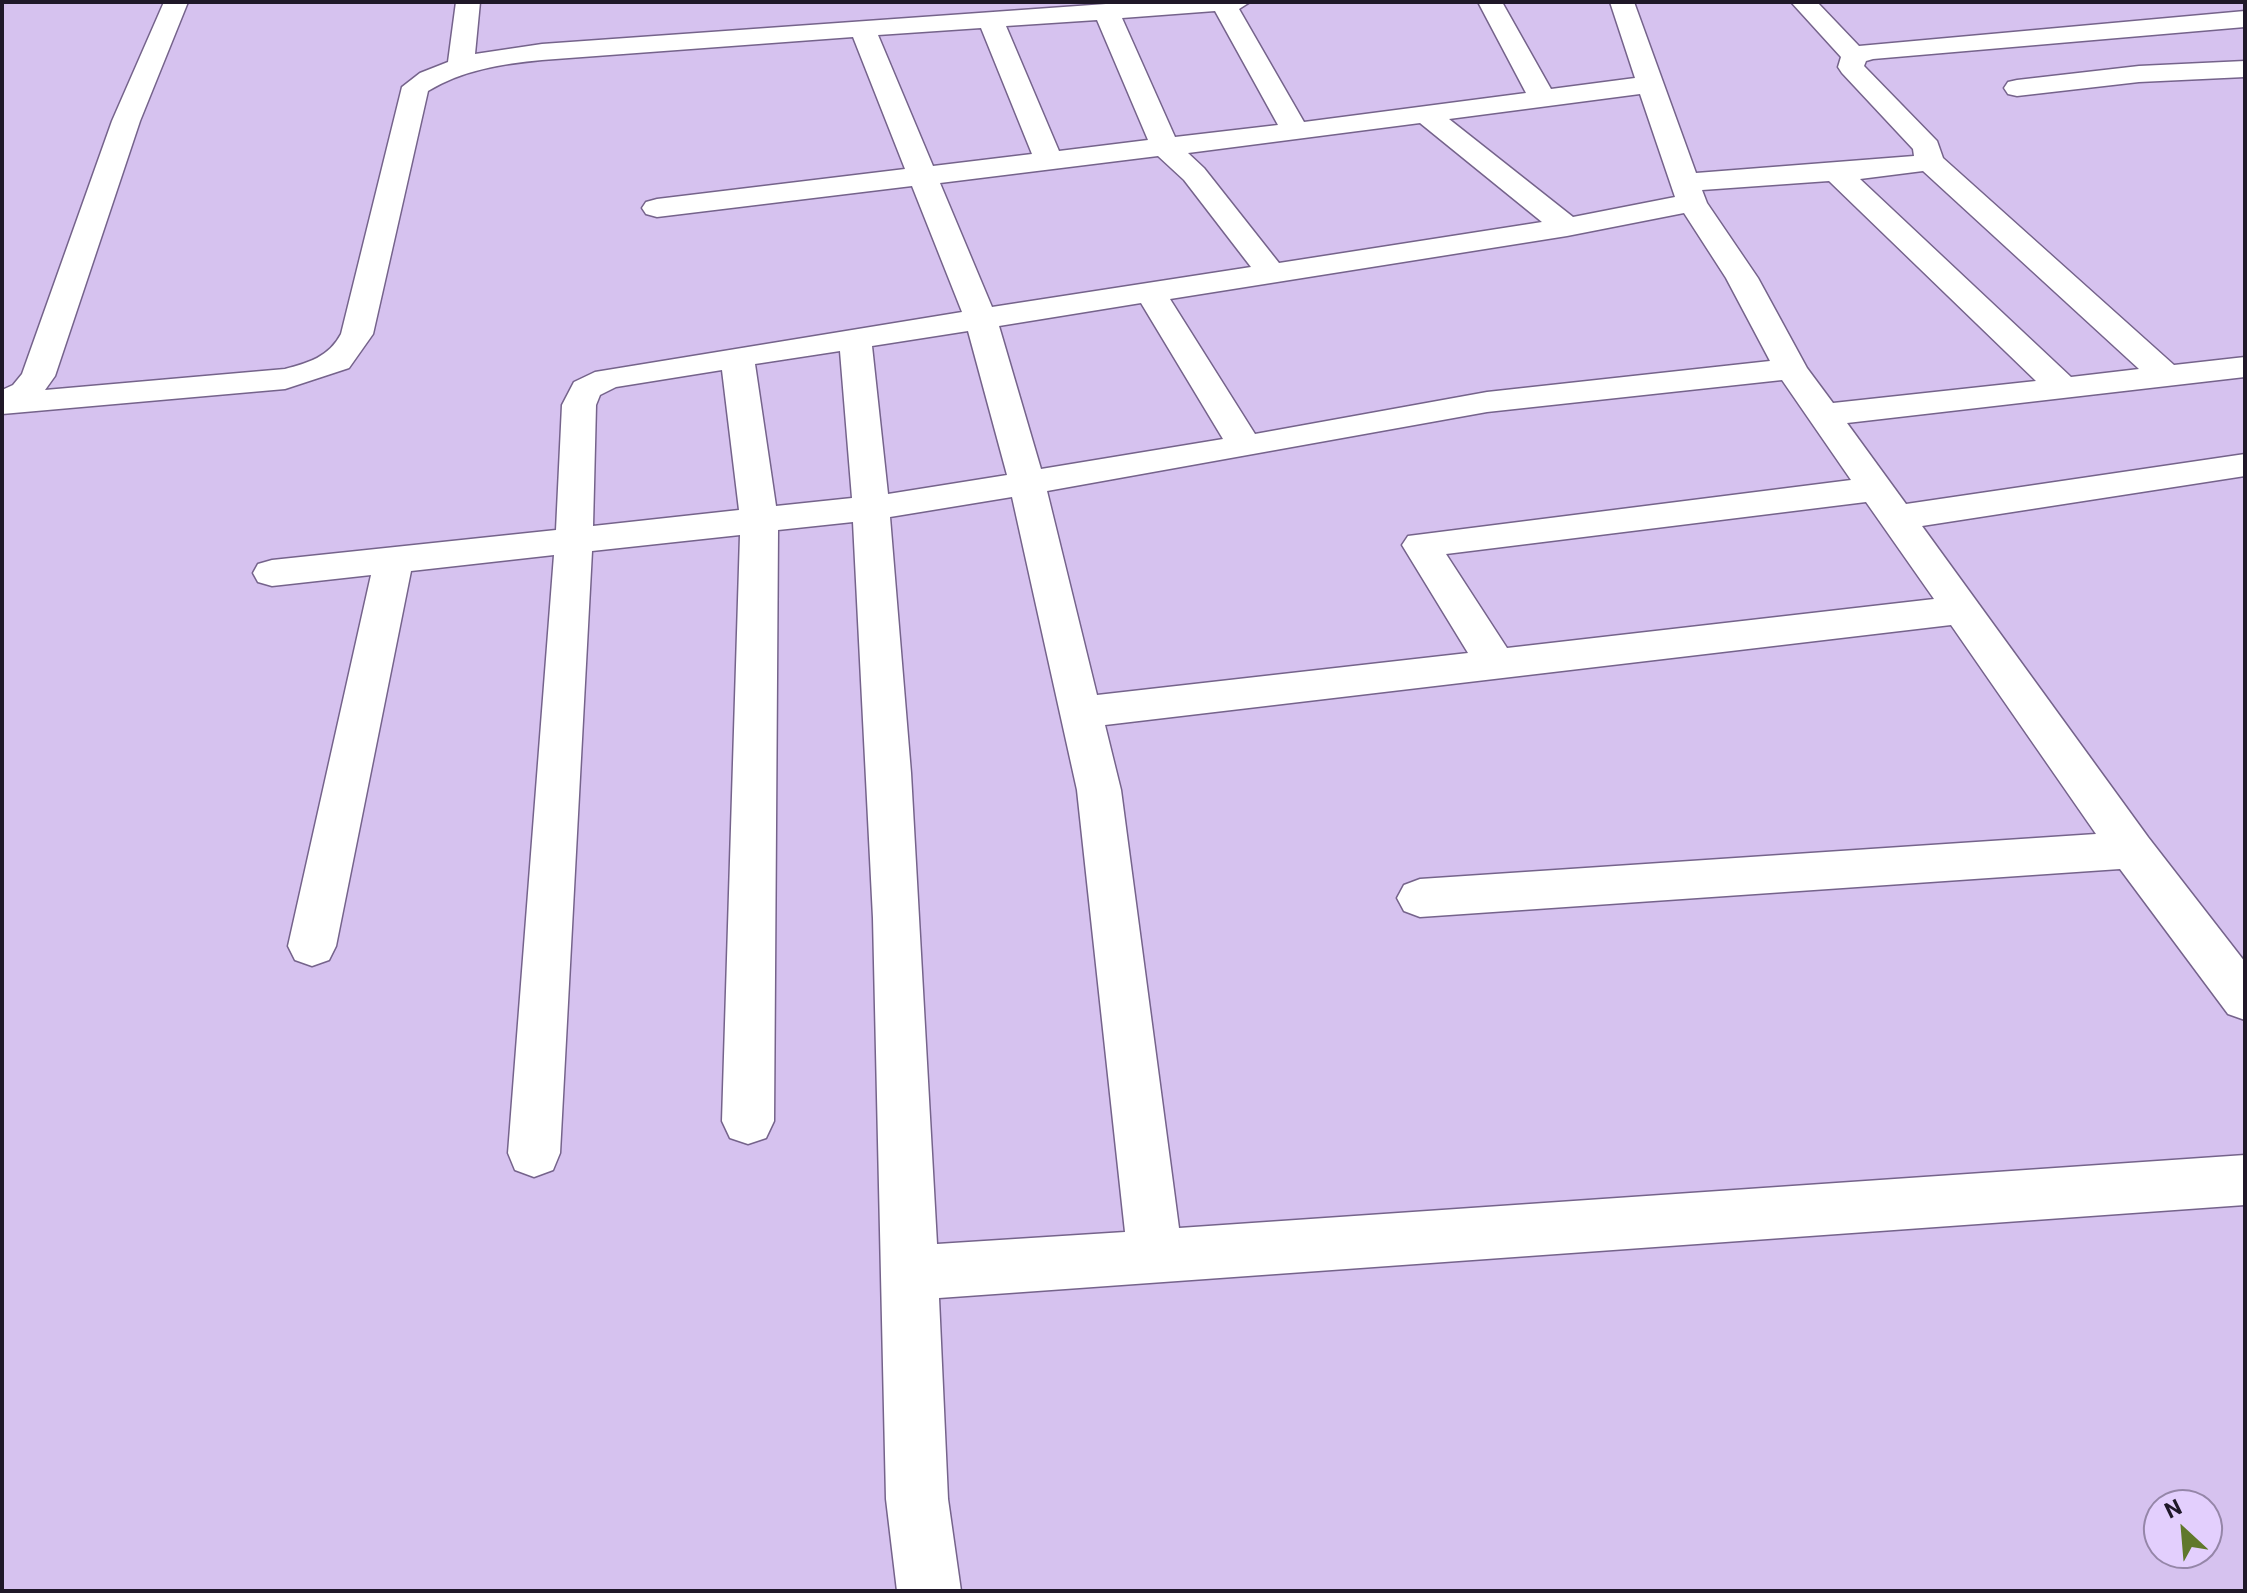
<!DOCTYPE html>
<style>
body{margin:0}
#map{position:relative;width:2247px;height:1593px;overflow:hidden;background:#d6c2ef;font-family:Roboto,sans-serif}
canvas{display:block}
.frame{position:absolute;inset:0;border:4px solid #1f1828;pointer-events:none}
.north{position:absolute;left:2143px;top:1489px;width:80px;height:80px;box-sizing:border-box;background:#e3cffd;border:2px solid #9586a8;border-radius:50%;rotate:334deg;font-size:22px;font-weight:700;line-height:32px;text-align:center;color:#1f1828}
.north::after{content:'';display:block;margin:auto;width:28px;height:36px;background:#60782b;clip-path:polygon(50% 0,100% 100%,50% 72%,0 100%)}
</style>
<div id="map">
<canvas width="2247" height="1593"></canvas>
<div class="frame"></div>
<div class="north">N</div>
</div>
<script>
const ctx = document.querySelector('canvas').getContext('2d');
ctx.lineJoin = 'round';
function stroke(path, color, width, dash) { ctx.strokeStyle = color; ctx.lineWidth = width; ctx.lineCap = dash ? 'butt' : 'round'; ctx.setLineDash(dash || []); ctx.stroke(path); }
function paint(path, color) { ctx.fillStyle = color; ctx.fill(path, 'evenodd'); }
const minor = new Path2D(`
 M 164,2 L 188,2 L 140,121 L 55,376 L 45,390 L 285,369 C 308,363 329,357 341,334 L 402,87 L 420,73 L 448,62 L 456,2 L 480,2 L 475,54 L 542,44 L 1134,2 L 1250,2 L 1239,9 L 1304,122 L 1526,93 L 1478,2 L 1502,2 L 1551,89 L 1635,78 L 1610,2 L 1634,2 L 1696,173 L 1914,156 L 1913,149 L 1842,73 L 1838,67 L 1841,57 L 1791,2 L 1817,2 L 1859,46 L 2245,11 L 2245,27 L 1873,59 L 1866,61 L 1864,66 L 1937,141 L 1943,158 L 2174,365 L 2245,357 L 2245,377 L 1847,423 L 1906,504 L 2245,454 L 2245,476 L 1922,526 L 2148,837 L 2245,962 L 2245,1020 L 2228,1014 L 2120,869 L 1420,917 L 1404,911 L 1397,898 L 1404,885 L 1420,879 L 2096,834 L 1951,625 L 1105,725 L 1121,790 L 1179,1228 L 2245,1155 L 2245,1205 L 939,1298 L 948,1499 L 961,1591 L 897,1591 L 886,1499 L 873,918 L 853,522 L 778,530 L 774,1121 L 766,1138 L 748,1144 L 730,1138 L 722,1121 L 740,535 L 592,551 L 560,1153 L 553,1170 L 534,1177 L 515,1170 L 508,1153 L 554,555 L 411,571 L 336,946 L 329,960 L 312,966 L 295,960 L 288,946 L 371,575 L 272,586 L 258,582 L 253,573 L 258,564 L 272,560 L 556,530 L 562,405 L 574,382 L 595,372 L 962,312 L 912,186 L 657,217 L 646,214 L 642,208 L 646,202 L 657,199 L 905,169 L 853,37 L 542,60 C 501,64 463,70 428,91 L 373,334 L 349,368 L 285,389 L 2,414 L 2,390 L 13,385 L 22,374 L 112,121 ZM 1215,11 L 1278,125 L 1175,137 L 1122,18 ZM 1097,20 L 1148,140 L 1059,151 L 1006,26 ZM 981,28 L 1032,154 L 933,166 L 878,35 ZM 1640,94 L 1675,197 L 1573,217 L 1449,119 ZM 1420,123 L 1542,222 L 1279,263 L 1204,168 L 1188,153 ZM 1158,156 L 1184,180 L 1251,267 L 992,307 L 940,183 ZM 1923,171 L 2139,369 L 2071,377 L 1860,179 ZM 1829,181 L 2036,381 L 1833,403 L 1807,368 L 1758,278 L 1707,203 L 1702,190 ZM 1684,213 L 1726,278 L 1770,361 L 1487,392 L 1255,434 L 1170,299 L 1567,236 ZM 1141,303 L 1223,439 L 1041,469 L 999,326 ZM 968,331 L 1007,475 L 888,494 L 872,346 ZM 840,351 L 852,498 L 776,506 L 755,364 ZM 722,370 L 739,510 L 593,526 L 596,405 L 600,395 L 616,387 ZM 1782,380 L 1851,480 L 1408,536 L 1402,545 L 1468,653 L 1097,695 L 1047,491 L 1487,412 ZM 1012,497 L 1077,790 L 1125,1232 L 937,1244 L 911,773 L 890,517 ZM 1866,502 L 1934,599 L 1507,648 L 1446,554 Z
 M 2245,61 L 2245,77 L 2139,82 L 2017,96 L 2008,94 L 2004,88 L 2008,82 L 2017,80 L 2139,66 Z`);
stroke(minor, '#75638b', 3);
paint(minor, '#fff');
</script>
